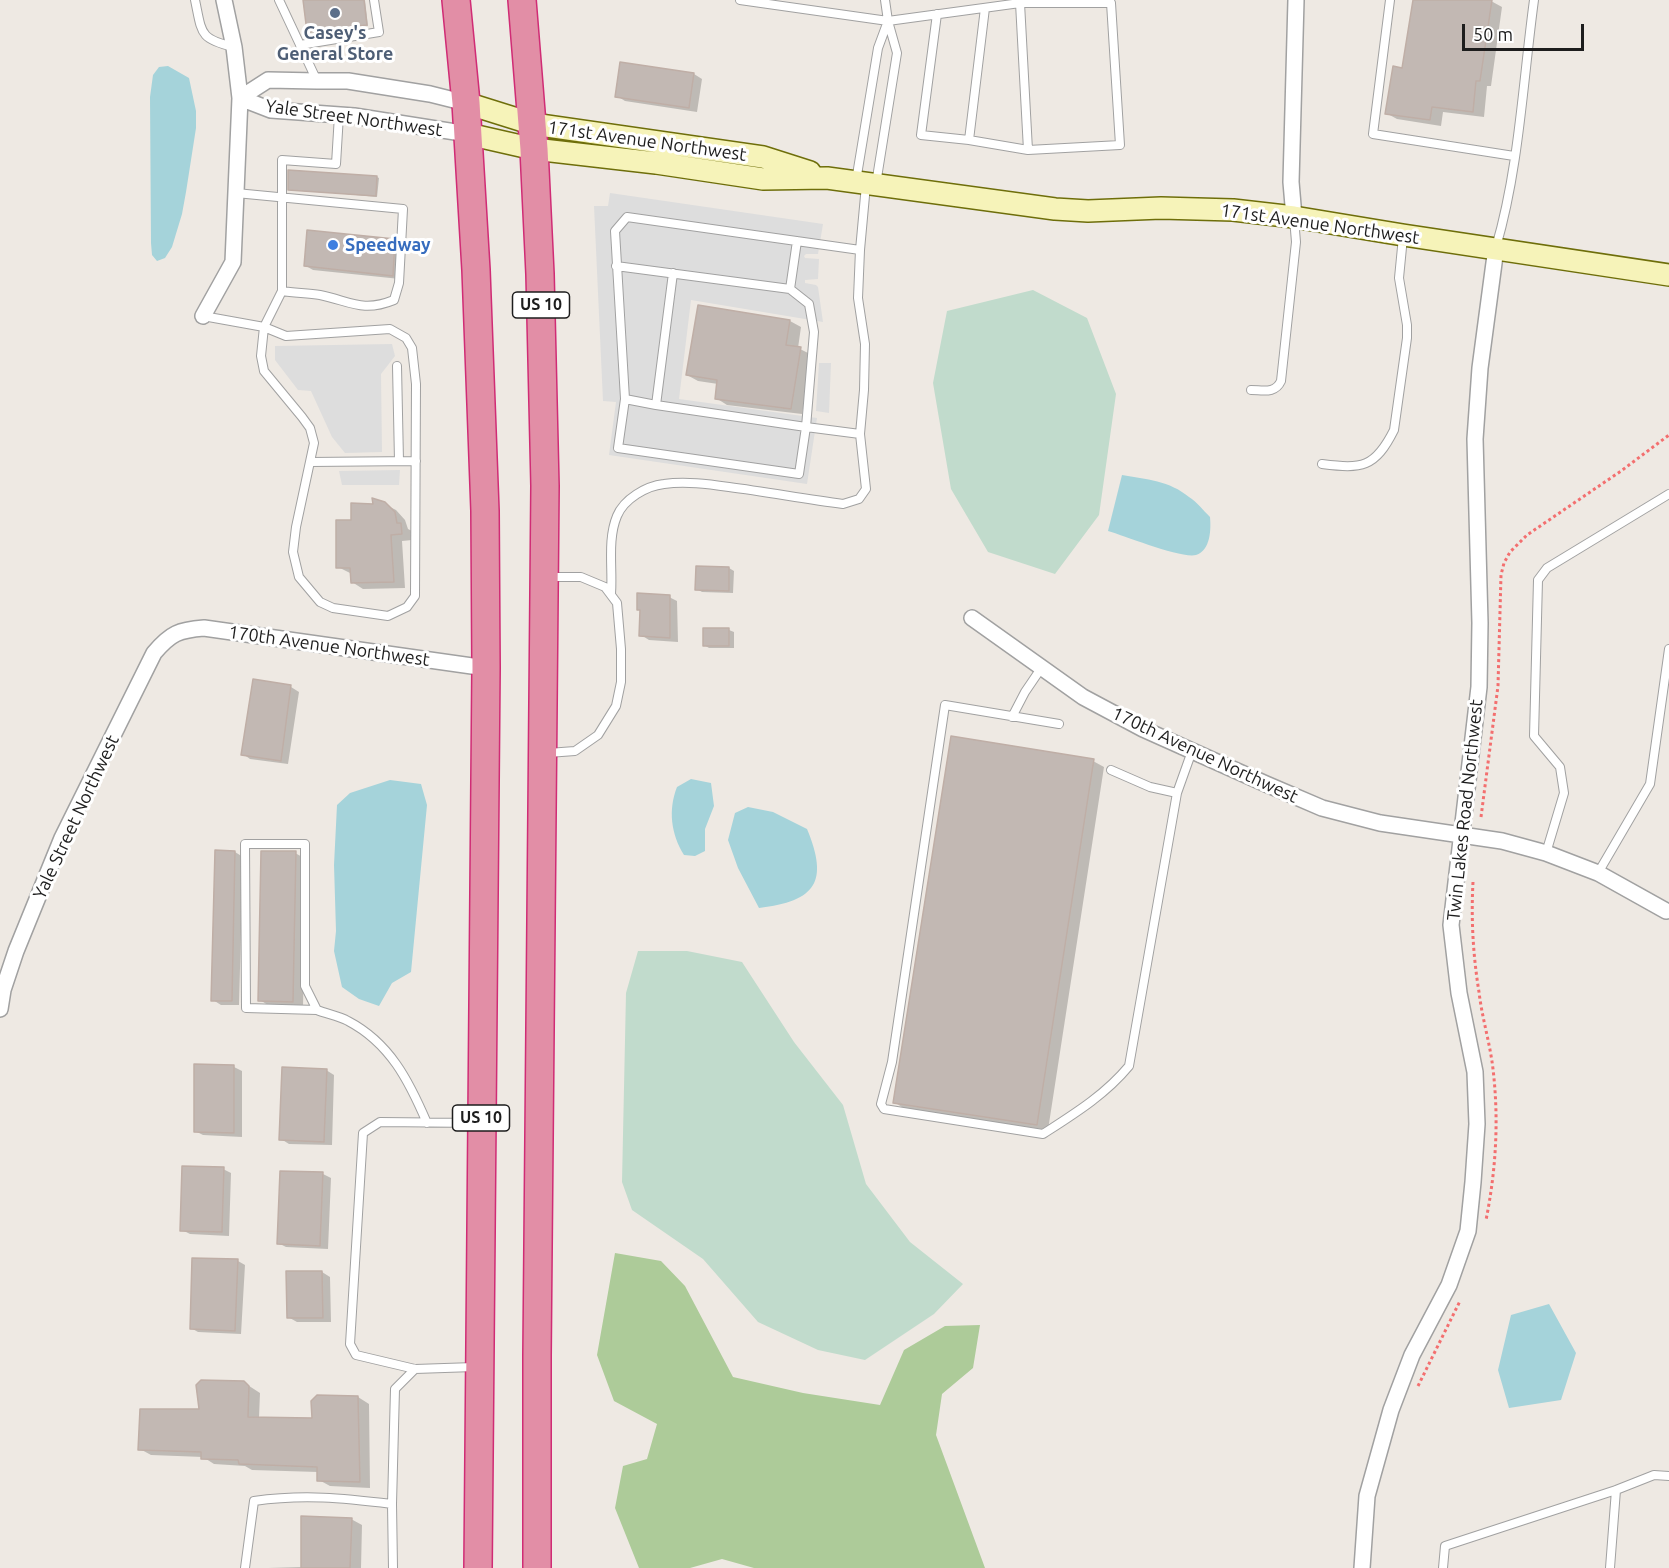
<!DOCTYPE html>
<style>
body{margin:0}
#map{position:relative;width:1669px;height:1568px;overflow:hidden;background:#eee9e3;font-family:Ubuntu,sans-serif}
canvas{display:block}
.scale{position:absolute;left:1462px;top:24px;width:122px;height:27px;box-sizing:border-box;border:3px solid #1d1d1d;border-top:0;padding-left:8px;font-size:18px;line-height:21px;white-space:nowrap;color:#1d1d1d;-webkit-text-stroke:4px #fff;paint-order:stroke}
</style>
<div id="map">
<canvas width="1669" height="1568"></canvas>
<div class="scale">50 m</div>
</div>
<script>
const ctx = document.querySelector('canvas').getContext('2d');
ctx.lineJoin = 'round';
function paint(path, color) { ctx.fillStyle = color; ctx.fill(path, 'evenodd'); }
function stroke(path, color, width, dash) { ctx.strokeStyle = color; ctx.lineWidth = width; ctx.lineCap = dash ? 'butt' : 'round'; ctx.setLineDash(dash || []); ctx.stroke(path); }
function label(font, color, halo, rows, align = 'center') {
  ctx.font = font + ' Ubuntu,sans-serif'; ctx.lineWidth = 6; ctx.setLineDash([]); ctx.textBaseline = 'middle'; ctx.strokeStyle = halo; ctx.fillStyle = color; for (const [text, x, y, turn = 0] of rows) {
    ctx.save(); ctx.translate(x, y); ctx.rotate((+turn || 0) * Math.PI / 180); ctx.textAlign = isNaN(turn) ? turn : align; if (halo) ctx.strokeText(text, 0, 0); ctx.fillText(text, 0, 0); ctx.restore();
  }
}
const forest = new Path2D(`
 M 615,1253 L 661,1261 L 685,1286 L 733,1377 L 803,1393 L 880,1405 L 904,1350 L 945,1326 L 980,1325 L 973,1368 L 942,1394 L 936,1435 L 985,1568 L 754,1568 L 722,1559 L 690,1568 L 639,1568 L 615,1508 L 623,1466 L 647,1459 L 657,1424 L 614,1401 L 597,1355 Z`);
const wetland = new Path2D(`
 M 1033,290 L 1087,318 L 1116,394 L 1099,515 L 1055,574 L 988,552 L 951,489 L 933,383 L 947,311 Z
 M 638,951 L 687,951 L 742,962 L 794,1042 L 843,1105 L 866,1184 L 910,1242 L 963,1284 L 934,1314 L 865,1360 L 818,1350 L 758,1322 L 703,1259 L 632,1210 L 622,1182 L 626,993 Z`);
const parking = new Path2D(`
 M 610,193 L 823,224 L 818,254 L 806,254 L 804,256 L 805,258 L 819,259 L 818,279 L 805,280 L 805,283 L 816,285 L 818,287 L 823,322 L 691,300 L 679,399 L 817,418 L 807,484 L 609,455 L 616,402 L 603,401 L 594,206 L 608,206 Z
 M 392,344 L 395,356 L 381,374 L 382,452 L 345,453 L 332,437 L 311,391 L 298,390 L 275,360 L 275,346 Z
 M 819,363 L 831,363 L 829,413 L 816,411 Z
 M 400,470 L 399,485 L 342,485 L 339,471 Z`);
const water = new Path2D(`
 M 168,66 L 189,78 L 196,111 L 196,128 L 186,192 L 182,214 L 172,247 L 165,258 L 157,261 L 152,255 L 151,243 L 150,97 L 153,75 L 159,67 Z
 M 1122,475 C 1146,479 1170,481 1189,497 C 1197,502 1203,510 1210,517 C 1211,529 1211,550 1196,555 C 1182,559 1125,536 1108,531 Z
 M 691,779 L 711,783 L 714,806 L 705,829 L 705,851 L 695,856 L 684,855 C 671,834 668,810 677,787 Z
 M 390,780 L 421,784 L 427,805 L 411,972 L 392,983 L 379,1006 L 359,999 L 342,987 L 334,951 L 336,931 L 334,865 L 337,805 L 350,793 Z
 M 748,807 L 773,812 L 807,829 C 829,882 816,901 759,908 L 738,868 L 728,840 L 735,813 Z
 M 1549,1304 L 1576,1353 L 1561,1400 L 1509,1408 L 1498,1370 L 1511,1315 Z`);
const shadow = new Path2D(`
 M 304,0 L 365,0 L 368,26 L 310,33 L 308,32 Z
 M 1414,0 L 1485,0 L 1491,1 L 1502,7 L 1491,86 L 1487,86 L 1484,117 L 1443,112 L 1441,126 L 1397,119 L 1386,113 L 1404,70 Z
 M 694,74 L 702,79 L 697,112 L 625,101 L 617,96 Z
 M 377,177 L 379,178 L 377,197 L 290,189 Z
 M 395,241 L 402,245 L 400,279 L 313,270 L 306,266 Z
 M 699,307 L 790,321 L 801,327 L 798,348 L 812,355 L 802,414 L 727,405 L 716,398 L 718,384 L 698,381 L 687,375 Z
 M 384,504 L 396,510 L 405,520 L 408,529 L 412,531 L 412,540 L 402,541 L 405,588 L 363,589 L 352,582 L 352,574 L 338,567 L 352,521 L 374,505 Z
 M 729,568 L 734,571 L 733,593 L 702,592 L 697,589 Z
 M 669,597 L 677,601 L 678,642 L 649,640 L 641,635 Z
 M 729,630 L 734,632 L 734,648 L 709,648 L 704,645 Z
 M 291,687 L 299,692 L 288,764 L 250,759 L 243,754 Z
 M 1093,761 L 1104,767 L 1048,1130 L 905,1109 L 894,1102 Z
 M 235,852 L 243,857 L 239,1005 L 221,1005 L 213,1000 Z
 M 295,853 L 306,859 L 303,1007 L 271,1007 L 260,1000 Z
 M 234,1067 L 242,1071 L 242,1137 L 203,1135 L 195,1131 Z
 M 326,1070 L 334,1075 L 332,1145 L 289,1144 L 281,1139 Z
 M 223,1169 L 231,1173 L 229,1236 L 190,1234 L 182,1230 Z
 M 323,1174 L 331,1178 L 328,1249 L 286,1247 L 278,1243 Z
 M 238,1261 L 245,1265 L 241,1334 L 198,1332 L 191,1328 Z
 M 322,1272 L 330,1277 L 331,1322 L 297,1322 L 288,1317 Z
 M 243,1382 L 260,1393 L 259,1418 L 313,1420 L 358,1397 L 369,1404 L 370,1488 L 330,1486 L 319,1480 L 318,1472 L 252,1470 L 245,1466 L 214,1464 L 203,1457 L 151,1455 L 140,1449 Z
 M 351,1519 L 362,1525 L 361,1568 L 268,1568 L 303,1567 Z`);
const building = new Path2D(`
 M 303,0 L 364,0 L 367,25 L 307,32 Z
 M 1413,0 L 1492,0 L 1480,81 L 1476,81 L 1473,112 L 1432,107 L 1430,120 L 1385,114 L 1393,66 L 1402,68 Z
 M 620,62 L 694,73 L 689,108 L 615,97 Z
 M 288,170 L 377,176 L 376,196 L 288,190 Z
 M 307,230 L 395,239 L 393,276 L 304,266 Z
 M 698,305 L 790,320 L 786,345 L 801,347 L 791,409 L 715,399 L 717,380 L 686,375 Z
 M 372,498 L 385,502 L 395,512 L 397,523 L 401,523 L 402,534 L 391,535 L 394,582 L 351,583 L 350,568 L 336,568 L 336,520 L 351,520 L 351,503 L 373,504 Z
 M 696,566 L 729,567 L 729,591 L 695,590 Z
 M 637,593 L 670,595 L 670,638 L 639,636 L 640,610 L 637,610 Z
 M 703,628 L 729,628 L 729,646 L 703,646 Z
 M 253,679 L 291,685 L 281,761 L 241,755 Z
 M 951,736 L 1094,759 L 1037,1125 L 893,1103 Z
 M 215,850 L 235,851 L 232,1001 L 211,1001 Z
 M 261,851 L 296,851 L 293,1002 L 258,1001 Z
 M 194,1064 L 234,1065 L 234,1133 L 194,1132 Z
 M 282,1067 L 327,1069 L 324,1142 L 279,1140 Z
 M 182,1166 L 224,1167 L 222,1232 L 180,1231 Z
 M 280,1171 L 323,1172 L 320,1246 L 277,1244 Z
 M 192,1258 L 238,1259 L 235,1331 L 190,1329 Z
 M 286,1271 L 322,1271 L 323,1318 L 287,1318 Z
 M 201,1380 L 244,1381 L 249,1386 L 248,1417 L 312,1418 L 311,1401 L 317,1395 L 358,1396 L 360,1482 L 317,1481 L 317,1467 L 239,1464 L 238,1460 L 201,1459 L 201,1452 L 138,1450 L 140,1409 L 199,1409 L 196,1385 Z
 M 301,1516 L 352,1518 L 350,1568 L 301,1568 Z`);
const path = new Path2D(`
 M 1481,817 L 1498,686 L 1501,575 L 1504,563 L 1510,552 L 1527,535 L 1621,471 L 1669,435
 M 1473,882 C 1471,919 1473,955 1479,992 C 1482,1018 1490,1043 1493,1069 C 1499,1120 1496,1170 1486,1220
 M 1418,1386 L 1460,1301`);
const lane = new Path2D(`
 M 195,0 C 202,33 199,39 234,47
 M 279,0 L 317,81
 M 740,0 L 888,21 L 1020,3 L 1111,3 L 1120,145 L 1028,150 L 1020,3
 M 1390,0 L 1373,134 L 1514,156
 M 985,8 L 969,140 L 1028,150
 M 937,14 L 921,135 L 969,140
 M 300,45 L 379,32 L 374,0
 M 856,181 L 878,48 L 888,21
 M 876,184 L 897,53 L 888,21 L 885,0
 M 1496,247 C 1519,169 1523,81 1534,0
 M 860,250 L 627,217 L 615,231 L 625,399 L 618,448 L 799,474 L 806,427 L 860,434
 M 616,266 L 790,289
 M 673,273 L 656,405 L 806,427 L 814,332 L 809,304 L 790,289 L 797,241
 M 282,291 L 282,160 L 336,164 L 339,115
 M 203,316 L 264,327 L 261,356 L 264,371 L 302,417 L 310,428 L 314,443 L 296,527 L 293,552 L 299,577 L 320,602 L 333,608 L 388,616 L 407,607 L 415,596 L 416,384 L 412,348 L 406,338 L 390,329 L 286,336 L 264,327 L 282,291 C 294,293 308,293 320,295 C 350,301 362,313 394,300 L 399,283 L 403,209 L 236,193
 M 397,366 L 399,461
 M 1251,390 C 1263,390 1275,394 1281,381 L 1296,242 L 1294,218
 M 625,399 L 656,405
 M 310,462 L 416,461
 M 1322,464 C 1362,469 1375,468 1394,430 L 1407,338 L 1407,325 L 1399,278 L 1403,237
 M 547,577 L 581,577 L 605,587 L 617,603 L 621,649 L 621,682 L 616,706 L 598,735 L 575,751 L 548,753
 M 611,594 C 613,569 607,540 617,516 C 624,499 646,486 664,484 C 685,481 708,484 729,487 C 767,492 805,499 843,504 L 859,499 L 866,489 L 860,434 L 864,390 L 865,344 L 858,298 L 860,250 L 866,185
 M 1016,717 L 1012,717 L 1025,692 L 1042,667
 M 1059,724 L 945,705 L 892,1062 L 881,1104 L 884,1109 L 1043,1134 C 1074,1114 1105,1095 1129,1066 L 1177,793
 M 1111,770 L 1150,787 L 1177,793 L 1192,751
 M 1546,853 L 1564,793 L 1560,767 L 1534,736 L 1538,580 L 1547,568 L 1669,494
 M 1598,873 L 1650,784 L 1669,649
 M 317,1010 L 246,1008 L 245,844 L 305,844 L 305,986 L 317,1010 C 327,1014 339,1016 348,1021 C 390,1043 409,1081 427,1123
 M 474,1367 L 415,1369 L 356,1355 L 350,1344 L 363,1133 L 380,1122 L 478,1123
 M 245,1568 L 254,1501 C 304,1494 342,1498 392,1504
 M 393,1568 L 392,1504 L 395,1389 L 415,1369
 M 1443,1568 L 1445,1546 L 1616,1490 L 1654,1475 L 1669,1476
 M 1610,1568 L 1616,1490`);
const street = new Path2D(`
 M 240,98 L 268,80 L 317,81 L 348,81 L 430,94 L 466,103
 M 240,98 L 271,110 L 354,116 L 468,134
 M 1294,217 L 1291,182 L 1296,0
 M 203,316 L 233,262 L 240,98 L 234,47 L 224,0
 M 972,618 L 1083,697 L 1143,729 L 1266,784 L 1322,808 L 1380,823 L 1502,841 L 1546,853 L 1598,873 L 1666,911
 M 0,1009 L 3,990 L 16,951 L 62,838 L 154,653 C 171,633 179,630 204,628 L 486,668
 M 1362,1568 L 1367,1496 L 1391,1410 L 1412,1355 L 1449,1285 L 1468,1231 L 1473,1182 L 1477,1124 L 1475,1072 L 1459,993 L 1451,925 L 1479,687 L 1480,623 L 1475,439 L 1480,368 L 1496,248`);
const secondary = new Path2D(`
 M 466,103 L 533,124 L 763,157 L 810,172
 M 468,134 L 534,149 L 656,163 L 763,179 L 827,178 L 1055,209 L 1088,211 L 1161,208 L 1233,210 L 1294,217 L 1403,235 L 1669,275`);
const highway = new Path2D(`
 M 456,0 L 466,103 L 476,270 L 485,511 L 486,668 L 478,1568
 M 522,0 L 534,149 L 540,274 L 545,486 L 537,1355 L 537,1568`);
const markers = [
 [335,13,6,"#5c6f8a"],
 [333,245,6,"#3f7fe0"]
];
const shields = [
 [541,305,57],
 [481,1118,57]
];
const shieldNames = [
 ["US 10",541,305],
 ["US 10",481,1118]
];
const serviceNames = [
 ["Casey's",335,33],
 ["General Store",335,54]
];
const streetNames = [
 ["Yale Street Northwest",354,118,8],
 ["171st Avenue Northwest",647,141,8],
 ["171st Avenue Northwest",1320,224,8],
 ["170th Avenue Northwest",329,646,8],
 ["170th Avenue Northwest",1205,755,25],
 ["Twin Lakes Road Northwest",1465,810,-84],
 ["Yale Street Northwest",76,817,-65]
];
const shopNames = [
 ["Speedway",345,245]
];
paint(forest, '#adcb99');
paint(wetland, '#c1dbcc');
paint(parking, '#ddd');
paint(water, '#a5d3da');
paint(shadow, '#0003');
paint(building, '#c2b8b3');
stroke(building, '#bfaea6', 1.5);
stroke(lane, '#a1a1a1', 10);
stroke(street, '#a1a1a1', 18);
stroke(secondary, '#6e6e0a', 24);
stroke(highway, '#d02c75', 30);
stroke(path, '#f36f6f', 3, [3, 3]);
stroke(lane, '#fff', 8);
stroke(street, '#fff', 15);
stroke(secondary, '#f6f3b9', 21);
stroke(highway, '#e28ea6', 27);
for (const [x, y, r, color] of markers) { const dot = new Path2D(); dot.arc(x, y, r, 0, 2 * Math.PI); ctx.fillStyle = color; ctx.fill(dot); stroke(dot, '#fff', 2); }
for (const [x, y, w] of shields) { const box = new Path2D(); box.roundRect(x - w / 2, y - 13, w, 26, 4.5); ctx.fillStyle = '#fff'; ctx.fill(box); stroke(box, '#1d1d1d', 1.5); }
label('bold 16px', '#1d1d1d', null, shieldNames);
label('bold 18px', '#4e5e75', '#fff', serviceNames);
label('18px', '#1d1d1d', '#fff', streetNames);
label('bold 18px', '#366cbe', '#fff', shopNames, 'left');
</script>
